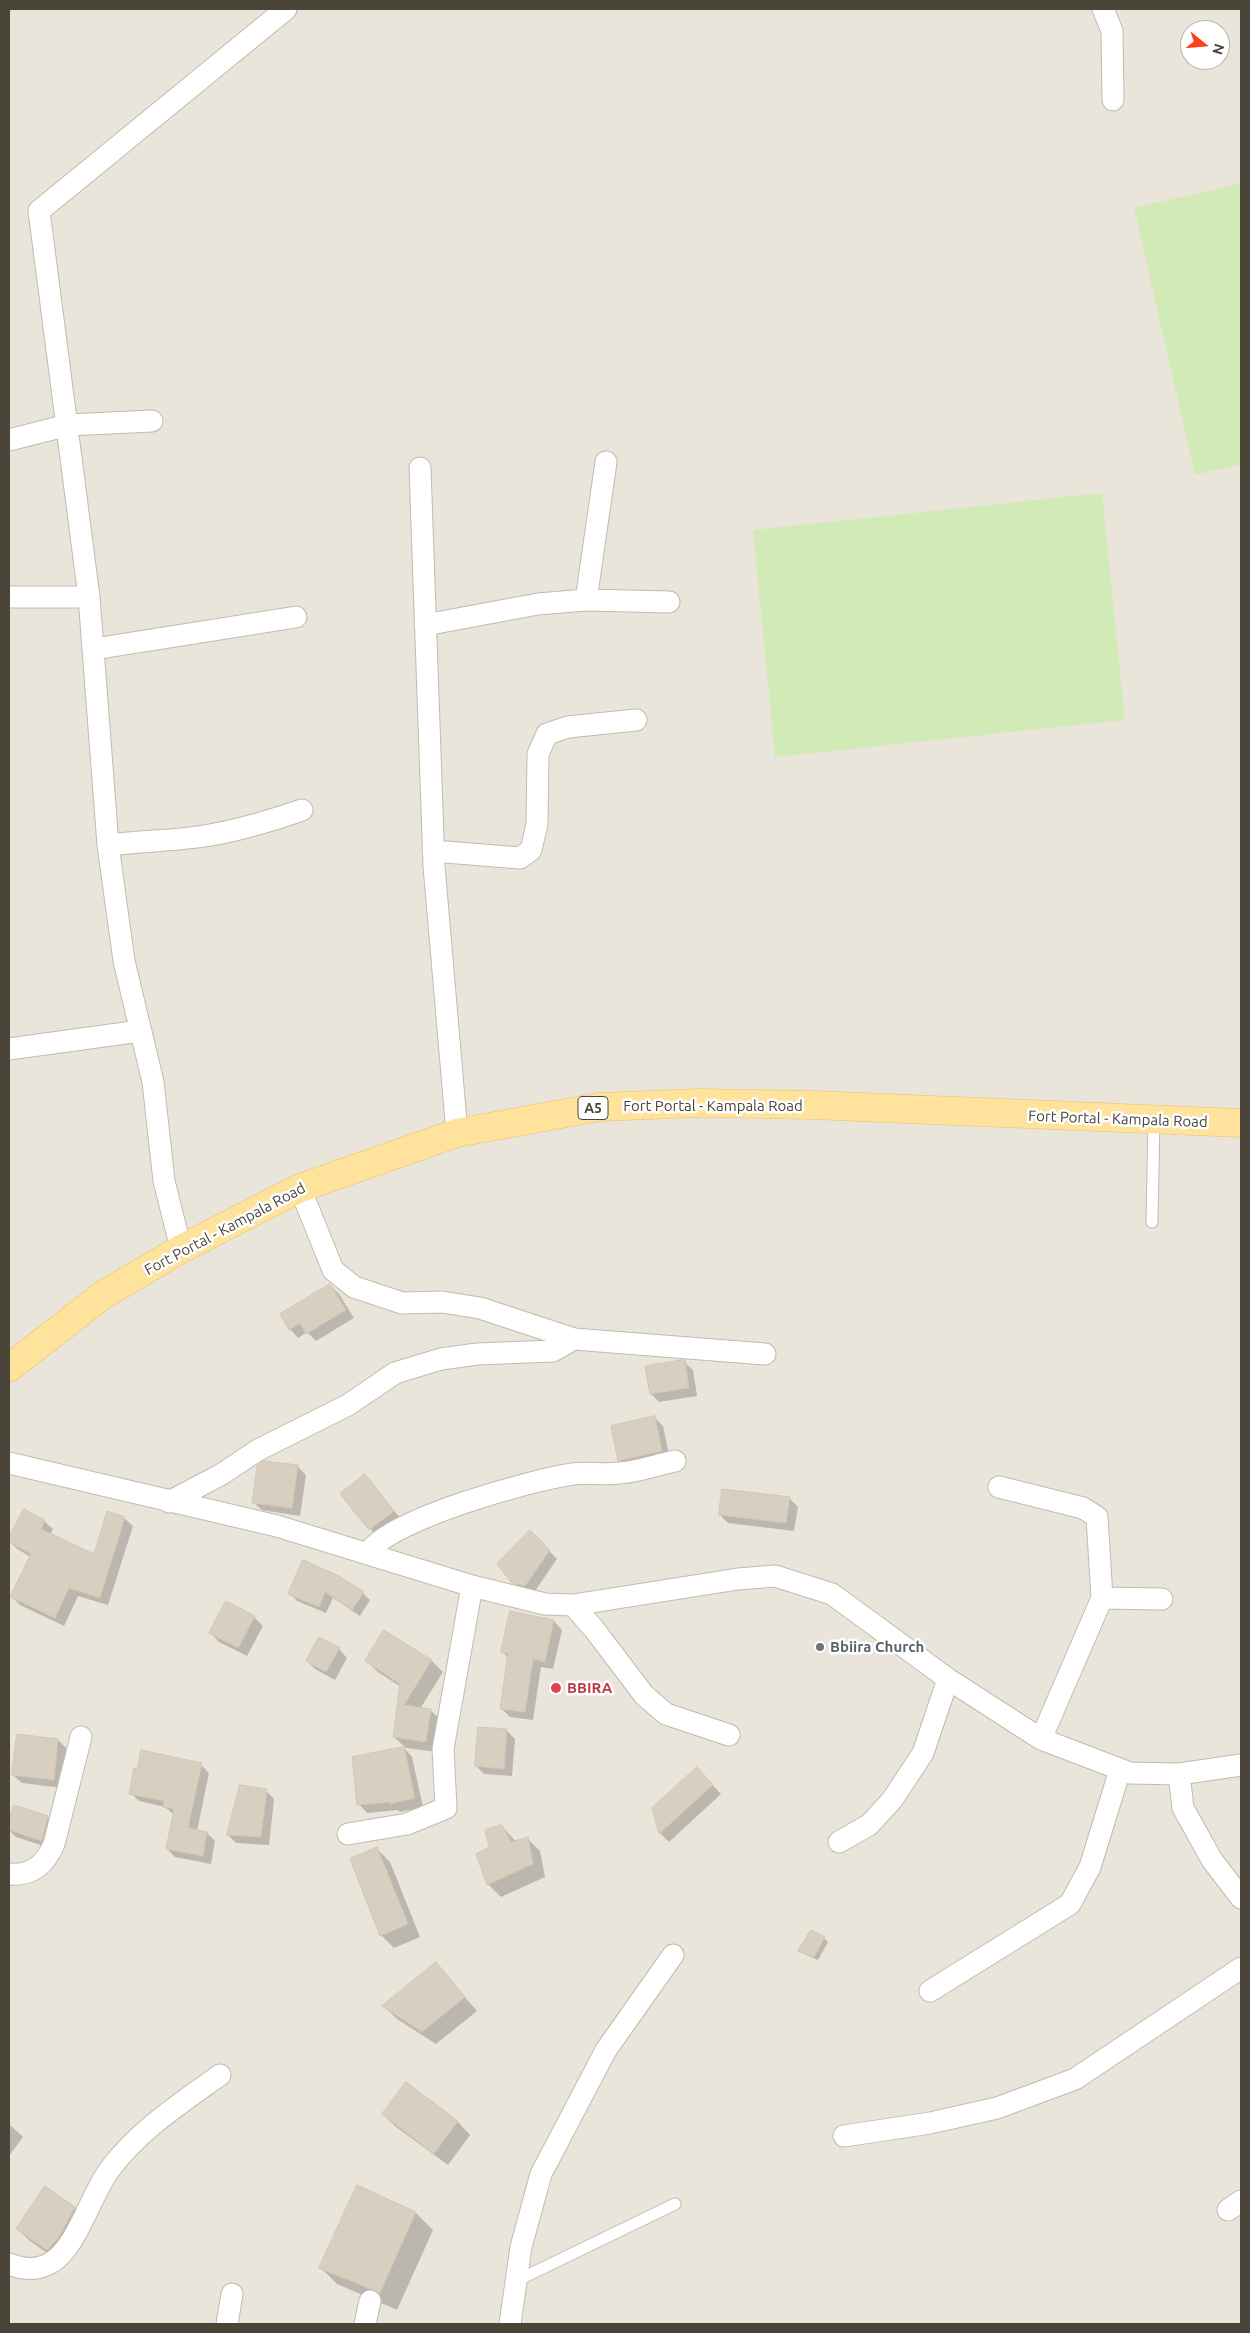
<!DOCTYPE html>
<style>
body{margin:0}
#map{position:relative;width:1250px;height:2333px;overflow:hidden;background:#f6f3ec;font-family:Ubuntu,sans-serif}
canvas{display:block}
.frame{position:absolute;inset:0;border:10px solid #4b4439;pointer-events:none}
.north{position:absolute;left:1180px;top:20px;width:50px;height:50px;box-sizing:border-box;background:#fff;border:1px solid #b7b4b0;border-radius:50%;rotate:107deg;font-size:14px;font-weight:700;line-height:20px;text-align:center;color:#4b4439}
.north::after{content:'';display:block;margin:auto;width:18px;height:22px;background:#fc3f1d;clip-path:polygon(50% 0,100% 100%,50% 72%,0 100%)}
</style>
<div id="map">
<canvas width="1250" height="2333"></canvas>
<div class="frame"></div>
<div class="north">N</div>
</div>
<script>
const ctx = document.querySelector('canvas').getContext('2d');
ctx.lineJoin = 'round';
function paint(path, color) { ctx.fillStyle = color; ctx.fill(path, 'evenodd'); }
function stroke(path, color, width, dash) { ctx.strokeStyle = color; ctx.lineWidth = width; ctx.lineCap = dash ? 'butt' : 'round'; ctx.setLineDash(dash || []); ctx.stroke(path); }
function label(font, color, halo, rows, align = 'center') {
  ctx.font = font + ' Ubuntu,sans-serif'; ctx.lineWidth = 5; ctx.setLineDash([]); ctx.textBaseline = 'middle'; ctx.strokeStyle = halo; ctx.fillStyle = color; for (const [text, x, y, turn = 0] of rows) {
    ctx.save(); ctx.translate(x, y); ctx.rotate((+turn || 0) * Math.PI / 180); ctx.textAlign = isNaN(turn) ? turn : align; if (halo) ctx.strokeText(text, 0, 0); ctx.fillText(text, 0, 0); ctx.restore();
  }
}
const residential = new Path2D(`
 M 9,9 L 1241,9 L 1241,2324 L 9,2324 ZM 1190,30 L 1220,30 L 1220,60 L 1190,60 Z`);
const green = new Path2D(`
 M 1241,183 L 1241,464 L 1195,475 L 1134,208 Z
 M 1102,493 L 1125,720 L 775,757 L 753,530 Z`);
const shadow = new Path2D(`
 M 331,1286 L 339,1294 L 354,1318 L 316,1341 L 307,1332 L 298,1338 L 290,1329 Z
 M 684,1362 L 693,1370 L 697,1396 L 659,1402 L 651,1394 Z
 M 655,1418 L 663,1426 L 670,1459 L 628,1468 L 619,1460 Z
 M 298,1467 L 306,1475 L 300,1516 L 262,1510 L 253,1502 Z
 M 365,1476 L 401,1519 L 378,1538 L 342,1494 Z
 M 789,1498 L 798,1507 L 794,1531 L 728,1523 L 720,1515 Z
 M 24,1511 L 44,1521 L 53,1529 L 50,1535 L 95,1556 L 124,1518 L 133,1526 L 108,1605 L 78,1596 L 64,1626 L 20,1605 L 12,1597 L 31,1557 L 17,1549 L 9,1541 Z
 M 530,1532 L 557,1559 L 533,1594 L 522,1591 L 513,1582 Z
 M 304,1561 L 363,1593 L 370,1600 L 360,1616 L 333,1598 L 326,1613 L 297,1601 L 290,1593 Z
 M 254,1617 L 263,1626 L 247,1656 L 219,1642 L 211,1633 Z
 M 554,1621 L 562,1630 L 553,1669 L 541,1667 L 533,1720 L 510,1717 L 501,1708 L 509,1658 L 502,1652 Z
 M 339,1649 L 347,1658 L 335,1680 L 315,1669 L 307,1661 Z
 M 367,1661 L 432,1661 L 443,1672 L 420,1709 L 430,1710 L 442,1721 L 437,1752 L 406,1748 L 394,1737 L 401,1687 L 378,1672 Z
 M 479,1729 L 507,1731 L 515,1739 L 512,1776 L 484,1774 L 476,1766 Z
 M 58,1740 L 66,1748 L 62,1788 L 22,1783 L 13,1775 Z
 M 404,1748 L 412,1757 L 423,1807 L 400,1812 L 398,1810 L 367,1813 L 359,1804 Z
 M 201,1765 L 209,1773 L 197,1831 L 207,1833 L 215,1841 L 211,1864 L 175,1857 L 167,1849 L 174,1815 L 165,1807 L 139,1801 L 131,1793 Z
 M 705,1777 L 721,1794 L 669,1842 L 661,1834 L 654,1808 Z
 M 266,1791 L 274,1799 L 269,1845 L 236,1843 L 228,1835 Z
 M 15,1807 L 47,1817 L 56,1826 L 50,1848 L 16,1837 L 9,1830 Z
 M 502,1826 L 516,1842 L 527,1838 L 540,1851 L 545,1877 L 501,1897 L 488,1884 L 490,1847 Z
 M 377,1849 L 390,1862 L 420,1937 L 394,1948 L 381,1935 Z
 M 824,1938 L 828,1942 L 818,1960 L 804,1954 L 800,1951 Z
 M 436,1964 L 477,2011 L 436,2044 L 397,2019 L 384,2006 Z
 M 406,2083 L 458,2122 L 470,2135 L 448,2165 L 396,2127 L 383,2114 Z
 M 9,2124 L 23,2137 L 9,2156 Z
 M 357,2187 L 416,2213 L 433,2230 L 397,2310 L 337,2284 L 320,2267 Z
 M 75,2208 L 87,2221 L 60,2262 L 30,2241 L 18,2229 Z`);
const building = new Path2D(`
 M 330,1284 L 346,1310 L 306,1334 L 300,1323 L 289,1330 L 280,1314 Z
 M 685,1360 L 689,1388 L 650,1394 L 645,1366 Z
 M 655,1416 L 662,1451 L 618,1461 L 611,1426 Z
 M 264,1461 L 298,1465 L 292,1508 L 252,1503 L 257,1466 Z
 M 365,1474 L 394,1511 L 369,1530 L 340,1494 Z
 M 722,1489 L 790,1497 L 786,1523 L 719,1515 Z
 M 24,1509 L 45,1520 L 41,1529 L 94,1554 L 107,1511 L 125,1517 L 100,1598 L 69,1588 L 55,1618 L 10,1597 L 31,1554 L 9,1542 L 9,1538 Z
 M 530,1530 L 550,1550 L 525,1586 L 512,1583 L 497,1564 Z
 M 303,1560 L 339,1576 L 364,1592 L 352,1610 L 325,1592 L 319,1607 L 288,1594 Z
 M 226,1601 L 255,1616 L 238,1648 L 209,1633 Z
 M 510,1611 L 554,1620 L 545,1662 L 533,1659 L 525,1712 L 500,1709 L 508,1654 L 501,1652 Z
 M 384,1630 L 432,1660 L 404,1705 L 431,1709 L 426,1742 L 393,1737 L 400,1684 L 365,1661 Z
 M 319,1637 L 340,1648 L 326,1672 L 306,1661 Z
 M 478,1727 L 507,1729 L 504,1769 L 475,1766 Z
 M 17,1734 L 58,1739 L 54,1780 L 12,1775 Z
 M 404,1747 L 415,1798 L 390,1804 L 390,1802 L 357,1805 L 352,1757 Z
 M 141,1750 L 202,1763 L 188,1828 L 207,1832 L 203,1856 L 166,1849 L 174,1809 L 163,1807 L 164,1801 L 129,1794 L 134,1768 L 137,1769 Z
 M 697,1767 L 713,1785 L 659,1834 L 652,1808 Z
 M 240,1785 L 267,1789 L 261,1837 L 227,1835 Z
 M 14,1805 L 48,1816 L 42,1841 L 9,1830 L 9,1821 Z
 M 502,1825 L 511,1842 L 528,1837 L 533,1864 L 487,1885 L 476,1854 L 489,1847 L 485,1830 Z
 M 377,1847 L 408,1924 L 380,1936 L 350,1859 Z
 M 811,1930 L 825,1937 L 814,1957 L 798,1951 Z
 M 436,1962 L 465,1997 L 422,2032 L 382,2006 Z
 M 406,2082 L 458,2121 L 434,2154 L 382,2114 Z
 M 357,2185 L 416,2212 L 380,2293 L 319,2268 Z
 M 45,2186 L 75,2207 L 59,2237 L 47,2250 L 16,2229 Z`);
const lane = new Path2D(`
 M 1152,1222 L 1154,1120
 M 516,2281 L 675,2204`);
const street = new Path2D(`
 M 1103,9 L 1112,31 L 1113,100
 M 9,440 L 68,425 L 152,421
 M 420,468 L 434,866 L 457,1133
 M 9,597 L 89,597
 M 586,600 L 606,462
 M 425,625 L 538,604 L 586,600 L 669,602
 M 94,649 L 296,617
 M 108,845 C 140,841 173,841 204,836 C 238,831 270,821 302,810
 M 433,851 L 520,858 L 531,850 L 537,824 L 538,754 L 547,734 L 568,727 L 636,720
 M 9,1049 L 140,1031
 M 300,1188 L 333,1270 L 354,1287 L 402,1303 L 442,1302 L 480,1308 L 574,1339 L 765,1354
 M 181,1249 L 164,1181 L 153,1082 L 124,961 L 108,845 L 89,597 L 39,211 L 286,9
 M 9,1463 L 277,1526 L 472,1586 L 545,1604 L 573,1605 L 738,1579 L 775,1576 L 832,1594 L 948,1679 L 1041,1739 L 1130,1773 L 1179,1774 L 1241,1765
 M 999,1487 L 1083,1508 L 1097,1517 L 1102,1598 L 1041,1739
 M 169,1502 L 222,1474 L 258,1450 L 348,1405 L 395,1373 L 441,1359 L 477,1354 L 553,1351 L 574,1339
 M 368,1553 C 390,1519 531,1480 573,1474 C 588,1472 603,1475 619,1473 C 637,1472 656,1465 675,1461
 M 1102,1598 L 1162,1599
 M 573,1605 L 594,1629 L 644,1695 L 666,1714 L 729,1735
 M 1179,1774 L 1183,1808 L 1212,1860 L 1241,1898
 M 348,1834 L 407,1824 L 446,1808 L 443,1749 L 472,1586
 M 839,1842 L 869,1825 L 892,1800 L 923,1753 L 948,1679
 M 9,1874 C 32,1876 45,1865 54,1844 L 81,1737
 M 930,1991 L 1070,1904 L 1090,1867 L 1120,1770
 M 844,2136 L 930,2123 L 997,2108 L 1075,2079 L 1241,1968
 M 1228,2210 L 1241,2201
 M 9,2264 C 24,2270 38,2271 52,2262 C 77,2247 92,2192 110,2169 C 139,2130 181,2103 220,2075
 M 227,2324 L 232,2294
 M 365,2324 L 370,2301
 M 510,2324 L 521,2247 L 541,2174 L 606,2050 L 673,1955`);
const primary = new Path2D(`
 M 9,1368 L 103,1295 L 181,1249 L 300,1188 L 457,1133 L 599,1107 L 698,1103 L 813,1105 L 1241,1123`);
const markers = [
 [820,1647,5,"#6b7280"],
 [556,1688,6,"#e0444e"]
];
const shields = [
 [593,1108,30]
];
const shieldNames = [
 ["A5",593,1108]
];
const streetNames = [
 ["Fort Portal - Kampala Road",713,1106],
 ["Fort Portal - Kampala Road",1118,1119,2],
 ["Fort Portal - Kampala Road",225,1229,-28]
];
const worshipNames = [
 ["Bbiira Church",830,1647]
];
const healthNames = [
 ["BBIRA",567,1688]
];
paint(residential, '#eae5da');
paint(green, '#d2eab5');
paint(shadow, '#0003');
paint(building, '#d8cfc1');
stroke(building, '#d3c7b4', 1);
stroke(lane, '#c2bbae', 13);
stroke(street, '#c2bbae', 23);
stroke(primary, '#e6c16a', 29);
stroke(lane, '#fff', 11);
stroke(street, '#fff', 21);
stroke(primary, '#ffe39c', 28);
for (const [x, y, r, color] of markers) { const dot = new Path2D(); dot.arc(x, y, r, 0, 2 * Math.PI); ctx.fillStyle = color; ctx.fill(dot); stroke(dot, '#fff', 2); }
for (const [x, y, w] of shields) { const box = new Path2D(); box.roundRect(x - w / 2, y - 11.5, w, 23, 4); ctx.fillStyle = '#fff'; ctx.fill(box); stroke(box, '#4b4439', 1); }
label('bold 14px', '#4b4439', null, shieldNames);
label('15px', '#4b4439', '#fff', streetNames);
label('bold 15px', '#5b616d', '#fff', worshipNames, 'left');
label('bold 15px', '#be3a42', '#fff', healthNames, 'left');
</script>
